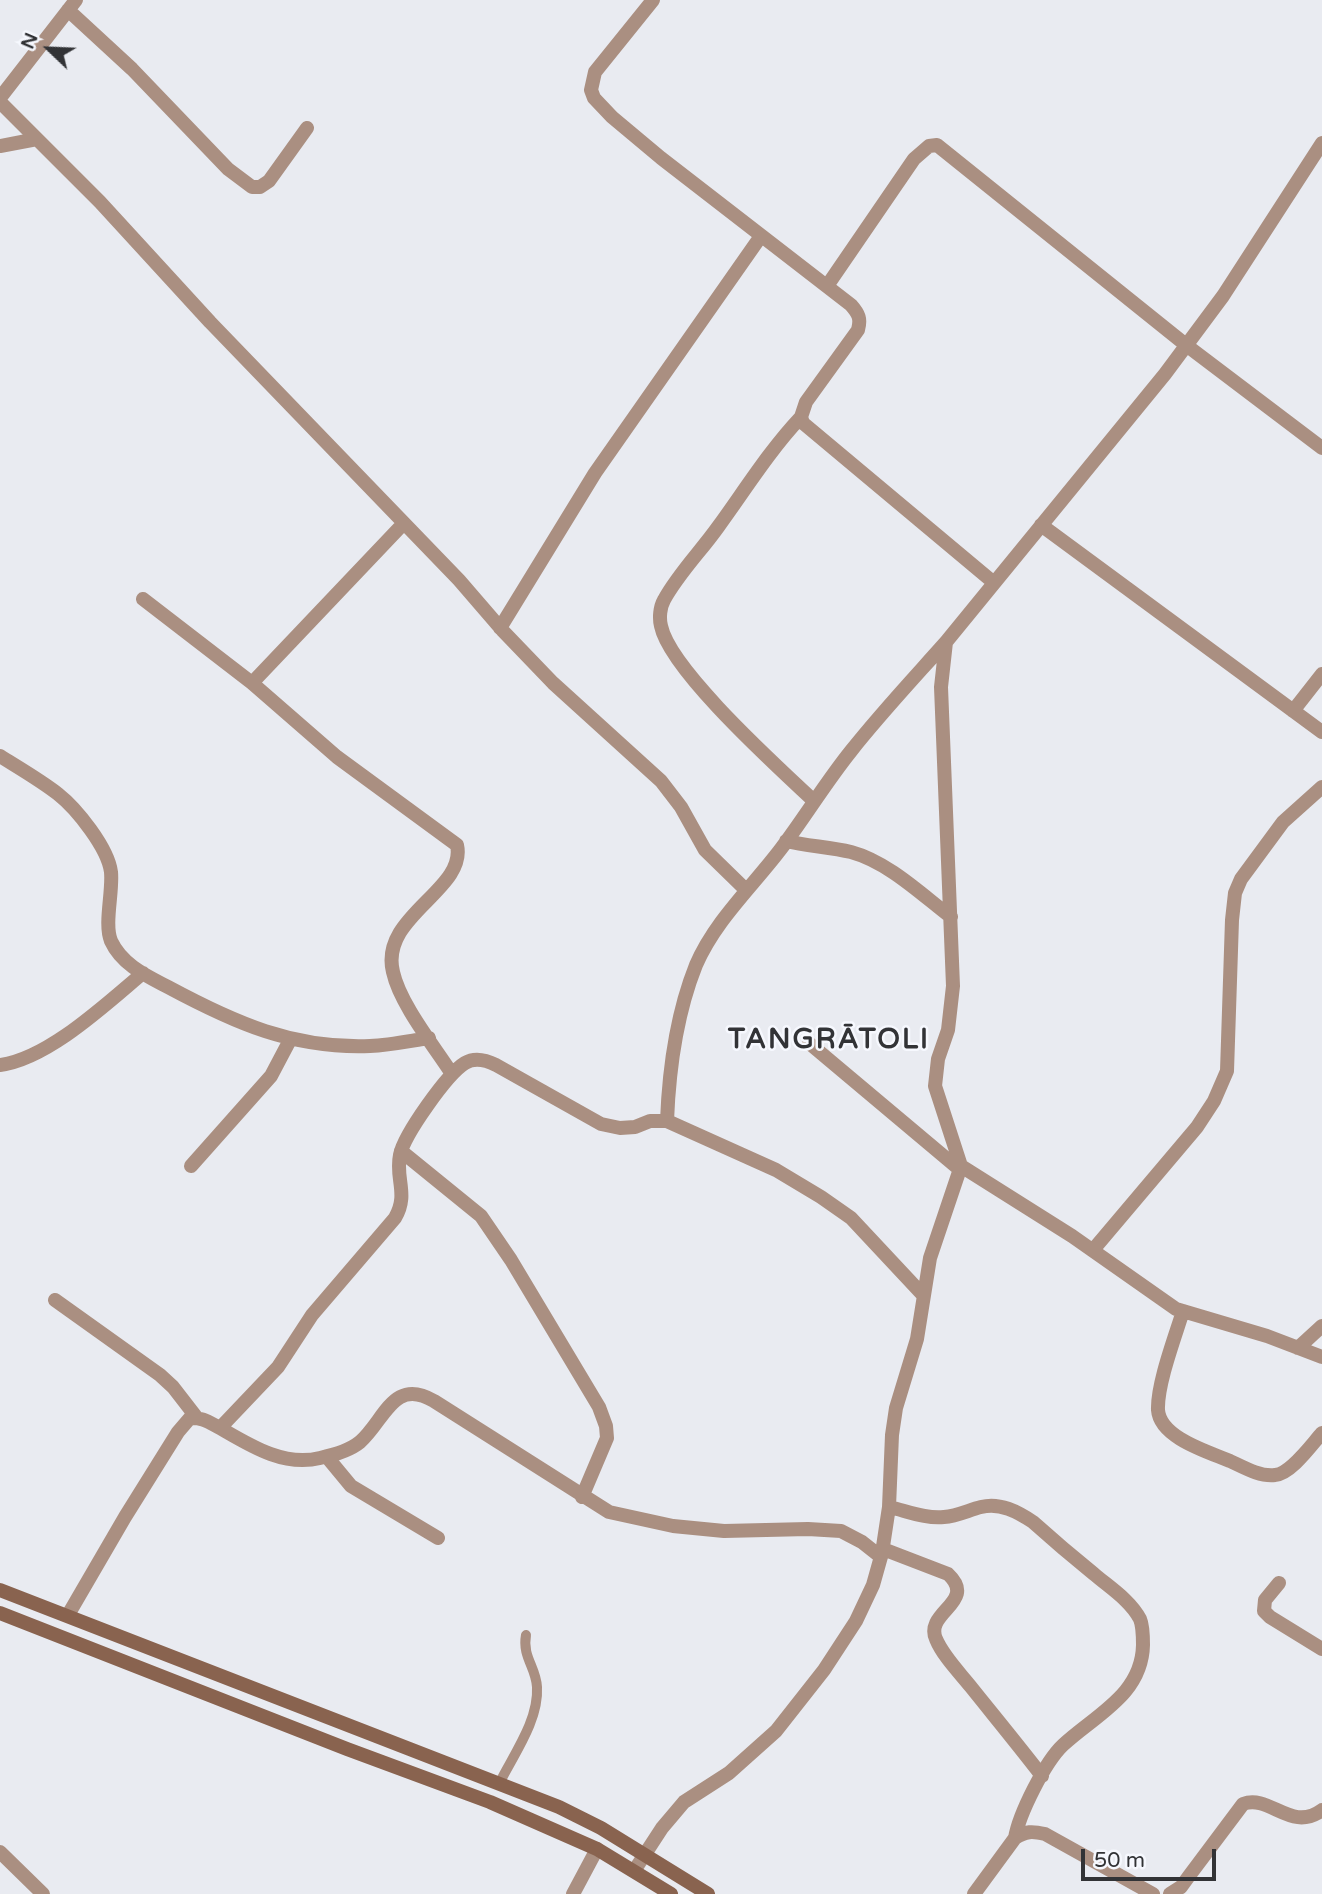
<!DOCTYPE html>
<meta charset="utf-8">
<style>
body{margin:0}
#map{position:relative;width:1322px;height:1894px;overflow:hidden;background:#e9ebf1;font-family:"Varela Round",sans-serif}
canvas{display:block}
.north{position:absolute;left:14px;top:14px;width:70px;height:70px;-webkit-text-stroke:5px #f6f8fe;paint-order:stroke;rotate:293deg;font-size:19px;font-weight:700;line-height:28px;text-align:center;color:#323336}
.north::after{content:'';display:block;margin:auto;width:24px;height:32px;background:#323336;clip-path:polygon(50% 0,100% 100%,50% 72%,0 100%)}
.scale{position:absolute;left:1081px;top:1849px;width:135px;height:32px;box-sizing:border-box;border:4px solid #323336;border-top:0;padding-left:9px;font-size:21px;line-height:24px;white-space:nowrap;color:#323336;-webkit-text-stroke:5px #f6f8fe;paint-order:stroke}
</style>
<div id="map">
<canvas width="1322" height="1894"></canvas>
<div class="north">N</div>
<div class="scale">50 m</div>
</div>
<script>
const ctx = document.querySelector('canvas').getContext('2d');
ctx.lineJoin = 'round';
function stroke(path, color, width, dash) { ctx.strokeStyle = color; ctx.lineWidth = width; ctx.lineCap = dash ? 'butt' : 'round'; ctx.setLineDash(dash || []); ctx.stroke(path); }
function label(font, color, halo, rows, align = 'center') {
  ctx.font = font + ' "Varela Round",sans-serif'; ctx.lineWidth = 5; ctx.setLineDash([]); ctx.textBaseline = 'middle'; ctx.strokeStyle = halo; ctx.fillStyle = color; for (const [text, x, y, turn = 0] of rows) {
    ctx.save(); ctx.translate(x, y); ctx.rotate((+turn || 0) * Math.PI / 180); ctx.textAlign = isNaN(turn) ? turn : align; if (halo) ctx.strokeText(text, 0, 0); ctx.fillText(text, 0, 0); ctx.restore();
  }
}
const lane = new Path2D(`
 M 500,1782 C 514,1754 539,1720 537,1687 C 536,1667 522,1657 526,1635`);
const street = new Path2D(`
 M 653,0 L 595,72 L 591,90 L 594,98 L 612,117 L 661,158 L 851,305 C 859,314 861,319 858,330 L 806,402 L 801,417 L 803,423 L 993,582
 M 68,10 L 132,69 L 228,169 L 252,187 L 260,187 L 269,181 L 307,128
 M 0,98 L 76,0
 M 0,102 L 100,202 L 210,322 L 459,580 L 503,631 L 553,683 L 661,781 L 681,807 L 705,850 L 746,890
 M 0,146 L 37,139
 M 827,286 L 914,159 L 929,146 L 937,145 L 1186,345 L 1322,448
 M 801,417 C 769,451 745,490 718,527 C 701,551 678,574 664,600 C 660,607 659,618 661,626 C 670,670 778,767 814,801
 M 1041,525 L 1322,732
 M 143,599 L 252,683 L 337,757 L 457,845 C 467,890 379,916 393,972 C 400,1004 434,1046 452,1074
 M 500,628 L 595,473 L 761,236
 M 252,683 L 404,523
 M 1293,711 L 1322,674
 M 0,756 C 19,768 40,780 58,794 C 77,809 108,848 111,872 C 113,892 104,924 111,941 C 122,965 147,976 168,987 C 235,1023 293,1049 370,1046 C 390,1045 409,1041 429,1038
 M 786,841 C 807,846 830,847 851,852 C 888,862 921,894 951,917
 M 809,1043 L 959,1169
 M 0,1065 C 48,1059 106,1004 143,973
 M 667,1121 C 669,1069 676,1015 696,965 C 715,921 751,888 780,850 C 805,817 826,782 851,751 C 881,713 914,678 946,642
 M 401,1151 L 481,1216 L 511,1260 L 599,1407 L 606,1426 L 607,1438 L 582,1497
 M 191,1166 L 271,1076 L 290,1040
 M 961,1166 L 935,1086 L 938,1059 L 948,1030 L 953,986 L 941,687 L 946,642 L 1165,374 L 1223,296 L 1322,143
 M 1093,1250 L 1197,1127 L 1214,1101 L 1227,1071 L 1232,920 L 1235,893 L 1241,879 L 1283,822 L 1322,787
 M 55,1300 L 160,1375 L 173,1387 L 197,1418
 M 1183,1311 C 1175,1337 1157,1384 1158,1410 C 1160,1438 1209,1452 1230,1461 C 1243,1467 1260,1477 1275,1475 C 1291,1474 1312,1444 1322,1433
 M 1298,1348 L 1322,1326
 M 220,1428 L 278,1367 L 312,1315 L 395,1218 C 409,1194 395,1179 400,1155 C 404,1135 447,1074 465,1063 C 475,1057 486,1060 496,1065 L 601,1124 L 620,1128 L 635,1127 L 650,1121 L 667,1121 L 776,1170 L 821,1197 L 851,1218 L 923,1295
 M 327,1457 L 351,1486 L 438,1538
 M 889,1507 C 907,1511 926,1519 944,1517 C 957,1516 969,1510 981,1507 C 1000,1502 1018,1512 1033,1522 C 1053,1540 1073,1557 1094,1574 C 1109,1587 1130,1600 1140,1619 C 1143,1626 1143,1637 1143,1645 C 1142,1695 1095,1715 1063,1745 C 1045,1762 1019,1814 1015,1838
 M 883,1549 L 948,1574 C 978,1602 924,1612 936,1639 C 943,1656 959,1672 971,1687 C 995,1717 1019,1746 1042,1776
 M 1279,1583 L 1265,1600 L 1264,1611 L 1270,1617 L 1322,1649
 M 68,1615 L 125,1517 L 178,1432 L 190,1418 C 202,1417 210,1423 220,1428 C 251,1446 284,1467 320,1458 C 334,1455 349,1451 360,1442 C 385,1420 393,1377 434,1401 L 609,1512 L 673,1526 L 724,1531 L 808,1529 L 841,1531 L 862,1542 L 881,1557
 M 0,1852 L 43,1894
 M 634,1871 L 662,1828 L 684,1802 L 729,1773 L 776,1731 L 824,1670 L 856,1621 L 873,1585 L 882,1553 L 889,1507 L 892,1435 L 896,1408 L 917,1339 L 930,1258 L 961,1166 L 1072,1236 L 1176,1309 L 1267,1336 L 1322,1357
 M 573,1894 L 597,1849
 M 974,1894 L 1015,1838 C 1026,1831 1032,1831 1045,1834 L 1153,1894
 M 1170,1894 L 1181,1887 L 1189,1876 L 1243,1804 C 1270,1794 1291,1833 1322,1810`);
const secondary = new Path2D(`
 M 0,1590 L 559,1807 L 601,1828 L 708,1894
 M 0,1613 L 347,1749 L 490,1802 L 597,1849 L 671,1894`);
const districtNames = [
 ["TANGRĀTOLI",829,1041]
];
stroke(lane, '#aa8f81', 10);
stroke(street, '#aa8f81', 14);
stroke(secondary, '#89634f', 14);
ctx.letterSpacing = '2px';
label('bold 28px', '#323336', '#f6f8fe', districtNames);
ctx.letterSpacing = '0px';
</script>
